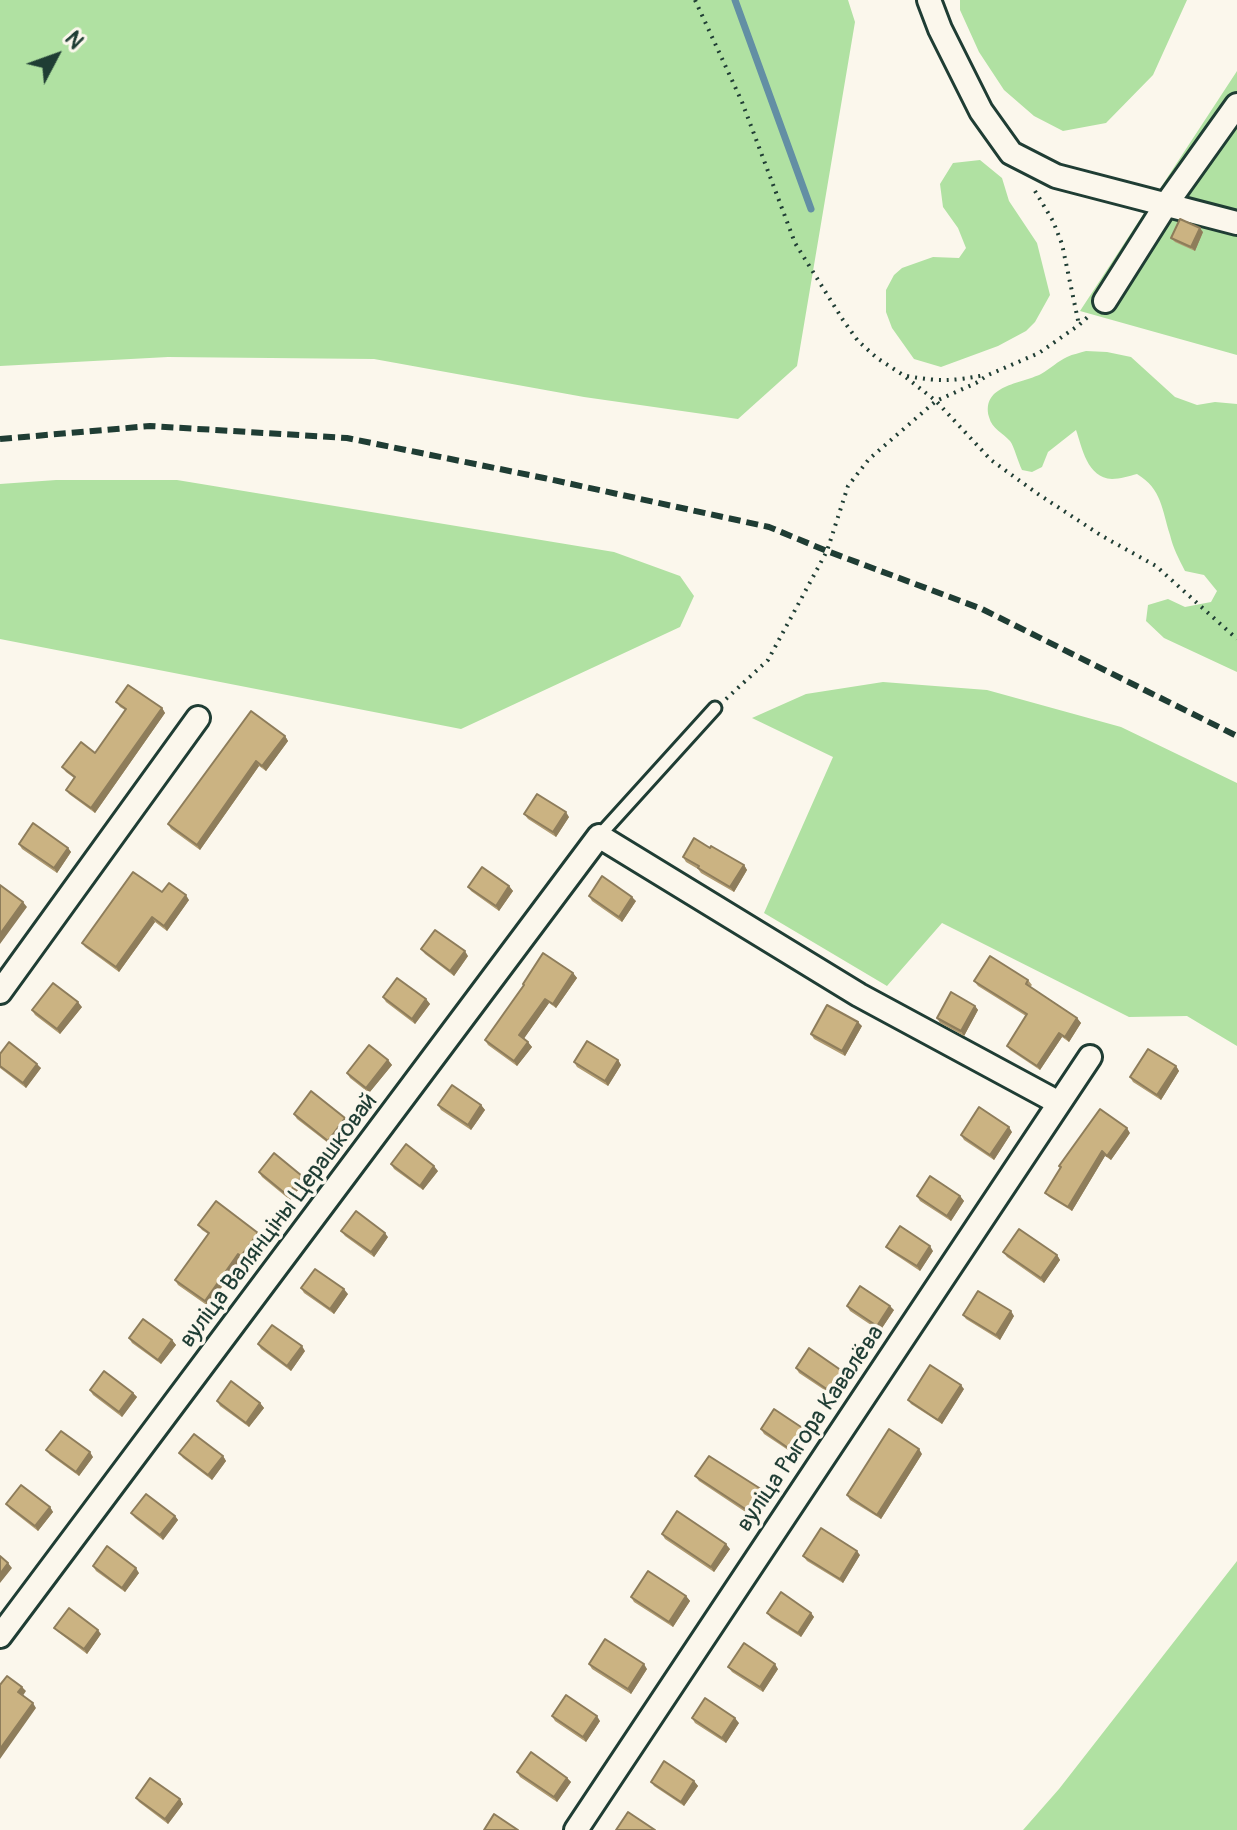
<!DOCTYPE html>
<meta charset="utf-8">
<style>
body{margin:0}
#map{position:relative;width:1237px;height:1830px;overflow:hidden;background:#fbf7ec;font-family:Pangolin,sans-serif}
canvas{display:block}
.north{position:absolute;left:16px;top:16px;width:80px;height:80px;-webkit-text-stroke:6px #fbf7ec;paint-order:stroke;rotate:49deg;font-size:22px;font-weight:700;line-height:32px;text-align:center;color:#1f3d34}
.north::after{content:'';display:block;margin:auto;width:28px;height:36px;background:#1f3d34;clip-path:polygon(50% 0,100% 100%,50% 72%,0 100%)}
</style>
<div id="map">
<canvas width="1237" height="1830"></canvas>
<div class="north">N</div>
</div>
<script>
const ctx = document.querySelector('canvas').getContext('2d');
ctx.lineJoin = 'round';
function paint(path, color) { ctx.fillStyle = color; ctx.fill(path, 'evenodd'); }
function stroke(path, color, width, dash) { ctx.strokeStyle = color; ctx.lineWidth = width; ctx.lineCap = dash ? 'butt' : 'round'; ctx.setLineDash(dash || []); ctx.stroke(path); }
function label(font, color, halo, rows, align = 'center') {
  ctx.font = font + ' Pangolin,sans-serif'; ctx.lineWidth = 7; ctx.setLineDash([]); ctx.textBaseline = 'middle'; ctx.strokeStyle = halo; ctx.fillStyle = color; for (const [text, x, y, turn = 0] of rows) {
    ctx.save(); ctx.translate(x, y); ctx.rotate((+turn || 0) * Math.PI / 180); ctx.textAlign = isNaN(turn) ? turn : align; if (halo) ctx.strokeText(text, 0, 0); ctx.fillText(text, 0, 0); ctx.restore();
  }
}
const green = new Path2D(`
 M 0,0 L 848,0 L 855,22 L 797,366 L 738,419 L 584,397 L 374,359 L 168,357 L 0,366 Z
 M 960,0 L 1187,0 L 1153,75 L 1106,123 L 1063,131 L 1034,116 L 1004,90 L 979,52 L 960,10 Z
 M 1237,71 L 1237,355 L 1080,311 Z
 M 980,160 L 1002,178 L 1009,201 L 1037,243 L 1050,295 L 1035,322 L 1026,331 L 998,346 L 941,367 L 914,359 L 892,328 L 886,312 L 886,290 L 894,275 L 902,268 L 933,257 L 959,258 L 966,248 L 958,228 L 943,207 L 940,184 L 953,163 Z
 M 1086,351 L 1107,352 L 1131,357 L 1175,397 L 1197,405 L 1215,402 L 1237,404 L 1237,672 L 1164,638 L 1146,621 L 1148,605 L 1168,599 L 1185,607 L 1211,602 L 1217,591 L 1204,575 L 1185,571 C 1179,559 1173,548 1170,535 C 1162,510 1162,489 1137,474 C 1129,476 1120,479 1112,479 C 1087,478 1082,447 1076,430 L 1048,452 L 1042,467 L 1032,472 L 1022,470 C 1018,462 1014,446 1010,441 C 1003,433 992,429 989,417 C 981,385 1021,384 1041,374 C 1050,369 1058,361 1067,357 C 1073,354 1080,353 1086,351 Z
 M 56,480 L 177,480 L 614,552 L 680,576 L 694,596 L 680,627 L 461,729 L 0,639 L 0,484 Z
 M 883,682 L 987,690 L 1121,727 L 1237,783 L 1237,1046 L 1187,1016 L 1129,1017 L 942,923 L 887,986 L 764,913 L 833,757 L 752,718 L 806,694 Z
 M 1237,1561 L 1237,1830 L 1023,1830 L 1059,1789 Z`);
const stream = new Path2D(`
 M 735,0 L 811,209`);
const path = new Path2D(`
 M 695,0 L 742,102 L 795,243 L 843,320 L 858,341 L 877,358 L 903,375 L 936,401 L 991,460 L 1038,494 L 1102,536 L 1156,566 L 1237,639
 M 1035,191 L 1053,221 L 1062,244 L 1079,325
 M 907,376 C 940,382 953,381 985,375
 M 726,699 L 768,660 L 827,551 L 848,486 L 869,459 L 936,401 L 976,383 L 988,375 L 1039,353 L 1079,325 L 1091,314`);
const service = new Path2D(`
 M 599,836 L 715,708`);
const minor = new Path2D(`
 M 929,0 L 940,29 L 981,111 L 1011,153 L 1056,176 L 1237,223
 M 1105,301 L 1167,203 L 1237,105
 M 0,992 L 198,718
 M 0,1636 L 599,836 L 859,995 L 1059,1103
 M 576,1830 L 1090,1057`);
const rail = new Path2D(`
 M 0,439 L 150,426 L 347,438 L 544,478 L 769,527 L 827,551 L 982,609 L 1237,736`);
const wall = new Path2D(`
 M 1203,232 L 1195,251 L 1175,242 L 1171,238 Z
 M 116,702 L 162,708 L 165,713 L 95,813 L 69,794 L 66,790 L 74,778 L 66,772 L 62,767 L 95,753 L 125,710 L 120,707 Z
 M 285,736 L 288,741 L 266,771 L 259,766 L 200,850 L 171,829 L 168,824 Z
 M 524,814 L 569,817 L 556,837 L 528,819 Z
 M 19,844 L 68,848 L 71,852 L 57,873 L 22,849 Z
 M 710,848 L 744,865 L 747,870 L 734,892 L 701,873 L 698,869 L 686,862 L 683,857 Z
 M 509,886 L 513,891 L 499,911 L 471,891 L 468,887 Z
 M 162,892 L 189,900 L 167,931 L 155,922 L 119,972 L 85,947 L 82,943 Z
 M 589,896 L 636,901 L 622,922 L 592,901 Z
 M 421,949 L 468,956 L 454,976 L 425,954 Z
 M 573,973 L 577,978 L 556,1008 L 549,1003 L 524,1038 L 532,1047 L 517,1066 L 488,1045 L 485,1040 Z
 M 1028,980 L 1032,985 L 1030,987 L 1077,1018 L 1081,1023 L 1069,1042 L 1062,1037 L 1040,1070 L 1010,1050 L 1007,1046 L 1026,1016 L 978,986 L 974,981 Z
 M 383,997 L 426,999 L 430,1004 L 415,1024 L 386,1002 Z
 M 975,1006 L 978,1010 L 964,1036 L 940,1023 L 937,1018 Z
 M 82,1007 L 60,1034 L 35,1015 L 32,1010 Z
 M 862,1026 L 845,1056 L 814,1039 L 811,1034 Z
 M 0,1054 L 41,1068 L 26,1088 L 0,1068 Z
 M 388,1060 L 392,1065 L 369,1093 L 350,1078 L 347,1073 Z
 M 618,1060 L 621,1065 L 608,1086 L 577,1067 L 574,1062 Z
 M 1176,1066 L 1179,1071 L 1161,1100 L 1133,1082 L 1130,1077 Z
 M 438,1105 L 481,1105 L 485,1110 L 471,1130 L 441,1110 Z
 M 294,1114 L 348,1123 L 332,1146 L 297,1119 Z
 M 1012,1132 L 994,1160 L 964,1140 L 961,1135 Z
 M 1130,1133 L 1111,1160 L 1105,1156 L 1072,1211 L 1049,1197 L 1045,1193 Z
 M 391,1164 L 438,1171 L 423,1190 L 394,1169 Z
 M 259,1172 L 306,1180 L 290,1200 L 262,1177 Z
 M 917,1196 L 960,1196 L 964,1201 L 951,1221 L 920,1201 Z
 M 198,1225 L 262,1237 L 245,1261 L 242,1259 L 208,1306 L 178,1285 L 175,1280 L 208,1234 L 202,1230 Z
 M 341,1231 L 388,1237 L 374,1257 L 345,1236 Z
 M 886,1247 L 933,1251 L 920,1271 L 890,1251 Z
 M 1003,1252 L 1057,1255 L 1060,1260 L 1044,1283 L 1007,1257 Z
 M 301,1288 L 348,1294 L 334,1314 L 304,1293 Z
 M 847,1306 L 894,1310 L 880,1331 L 850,1311 Z
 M 963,1315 L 1014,1316 L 1000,1340 L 966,1319 Z
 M 129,1338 L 172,1340 L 176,1345 L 161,1364 L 132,1343 Z
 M 258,1344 L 305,1351 L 291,1371 L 261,1349 Z
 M 796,1368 L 845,1373 L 848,1377 L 835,1397 L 799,1373 Z
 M 964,1389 L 942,1424 L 911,1404 L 908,1400 Z
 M 90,1390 L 133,1393 L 137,1397 L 122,1417 L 93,1395 Z
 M 217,1401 L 260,1403 L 264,1408 L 249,1427 L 220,1406 Z
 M 761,1429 L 804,1429 L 808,1434 L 794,1454 L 764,1434 Z
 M 46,1450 L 93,1457 L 79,1476 L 50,1455 Z
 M 179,1453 L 223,1456 L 226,1461 L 212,1480 L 183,1458 Z
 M 922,1454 L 881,1519 L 850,1500 L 847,1495 Z
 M 695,1476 L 764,1491 L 767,1496 L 753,1517 L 699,1481 Z
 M 6,1504 L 50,1507 L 53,1512 L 38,1531 L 10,1509 Z
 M 131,1513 L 175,1516 L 178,1520 L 163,1540 L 135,1518 Z
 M 662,1534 L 730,1549 L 714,1572 L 665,1539 Z
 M 860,1555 L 843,1583 L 807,1561 L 803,1556 Z
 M 93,1566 L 139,1573 L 125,1592 L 96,1571 Z
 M 686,1596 L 690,1601 L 673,1627 L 634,1602 L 631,1597 Z
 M 767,1613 L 811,1613 L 814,1617 L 801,1637 L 771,1618 Z
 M 54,1628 L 101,1634 L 87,1654 L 58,1632 Z
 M 589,1664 L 647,1669 L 631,1694 L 592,1669 Z
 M 728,1667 L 778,1669 L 763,1692 L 732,1672 Z
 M 552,1716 L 600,1721 L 586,1742 L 555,1721 Z
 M 692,1718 L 739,1723 L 726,1743 L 695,1723 Z
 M 517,1772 L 567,1778 L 571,1782 L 557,1802 L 520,1777 Z
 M 694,1781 L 698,1786 L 684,1806 L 654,1786 L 651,1782 Z
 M 136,1798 L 180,1799 L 183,1804 L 168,1824 L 139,1802 Z`);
const shadedWall = new Path2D(`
 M 1200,228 L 1203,232 L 1195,251 L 1191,247 Z
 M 162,708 L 165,713 L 95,813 L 91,808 Z
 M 285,736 L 288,741 L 266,771 L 262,766 Z
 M 256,761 L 259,766 L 200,850 L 197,845 Z
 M 566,812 L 569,817 L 556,837 L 553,832 Z
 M 68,848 L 71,852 L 57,873 L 54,868 Z
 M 744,865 L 747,870 L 734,892 L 730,887 Z
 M 509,886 L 513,891 L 499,911 L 496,906 Z
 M 186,895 L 189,900 L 167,931 L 164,926 Z
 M 632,897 L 636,901 L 622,922 L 619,917 Z
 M 23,902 L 27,907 L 0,944 L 0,934 Z
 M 152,917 L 155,922 L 119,972 L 116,967 Z
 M 465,951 L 468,956 L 454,976 L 450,971 Z
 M 573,973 L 577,978 L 556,1008 L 553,1004 Z
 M 426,999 L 430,1004 L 415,1024 L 412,1019 Z
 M 545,999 L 549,1003 L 523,1040 L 519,1035 Z
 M 78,1002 L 82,1007 L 60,1034 L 57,1029 Z
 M 975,1006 L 978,1010 L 964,1036 L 961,1031 Z
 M 1077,1018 L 1081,1023 L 1069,1042 L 1065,1037 Z
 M 858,1022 L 862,1026 L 845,1056 L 842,1051 Z
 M 1059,1033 L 1062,1037 L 1040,1070 L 1037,1066 Z
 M 528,1042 L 532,1047 L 517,1066 L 514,1061 Z
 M 388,1060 L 392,1065 L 369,1093 L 366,1088 Z
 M 618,1060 L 621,1065 L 608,1086 L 605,1081 Z
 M 37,1064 L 41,1068 L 26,1088 L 23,1083 Z
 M 1176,1066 L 1179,1071 L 1161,1100 L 1157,1095 Z
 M 481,1105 L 485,1110 L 471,1130 L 468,1125 Z
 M 345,1118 L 348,1123 L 332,1146 L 328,1141 Z
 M 1009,1127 L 1012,1132 L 994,1160 L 990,1155 Z
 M 1127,1128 L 1130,1133 L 1111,1160 L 1107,1156 Z
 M 1102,1151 L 1105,1156 L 1072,1211 L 1068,1207 Z
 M 434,1166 L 438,1171 L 423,1190 L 420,1186 Z
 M 302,1176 L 306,1180 L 290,1200 L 287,1195 Z
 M 960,1196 L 964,1201 L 951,1221 L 947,1216 Z
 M 258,1233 L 262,1237 L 245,1261 L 241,1256 Z
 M 385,1233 L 388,1237 L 374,1257 L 371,1252 Z
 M 930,1246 L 933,1251 L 920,1271 L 917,1266 Z
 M 238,1254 L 242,1259 L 208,1306 L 205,1301 Z
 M 1057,1255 L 1060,1260 L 1044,1283 L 1041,1278 Z
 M 344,1289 L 348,1294 L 334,1314 L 330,1309 Z
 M 890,1306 L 894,1310 L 880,1331 L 877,1326 Z
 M 1011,1311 L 1014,1316 L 1000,1340 L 996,1335 Z
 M 172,1340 L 176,1345 L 161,1364 L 158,1360 Z
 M 302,1346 L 305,1351 L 291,1371 L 287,1366 Z
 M 845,1373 L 848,1377 L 835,1397 L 831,1392 Z
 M 961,1385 L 964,1389 L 942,1424 L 938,1420 Z
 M 133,1393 L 137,1397 L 122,1417 L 119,1412 Z
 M 260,1403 L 264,1408 L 249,1427 L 246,1423 Z
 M 804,1429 L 808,1434 L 794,1454 L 791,1450 Z
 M 919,1449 L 922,1454 L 881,1519 L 877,1515 Z
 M 90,1452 L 93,1457 L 79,1476 L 76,1472 Z
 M 223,1456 L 226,1461 L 212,1480 L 208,1475 Z
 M 764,1491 L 767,1496 L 753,1517 L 750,1512 Z
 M 50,1507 L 53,1512 L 38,1531 L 35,1526 Z
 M 175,1516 L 178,1520 L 163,1540 L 160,1535 Z
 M 726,1544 L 730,1549 L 714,1572 L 711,1567 Z
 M 857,1551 L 860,1555 L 843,1583 L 840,1579 Z
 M 8,1563 L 12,1568 L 0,1583 L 0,1574 Z
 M 136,1568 L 139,1573 L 125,1592 L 122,1588 Z
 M 686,1596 L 690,1601 L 673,1627 L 669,1622 Z
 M 811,1613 L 814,1617 L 801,1637 L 798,1633 Z
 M 98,1630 L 101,1634 L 87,1654 L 84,1649 Z
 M 644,1664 L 647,1669 L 631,1694 L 628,1689 Z
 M 775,1664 L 778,1669 L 763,1692 L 760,1687 Z
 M 22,1687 L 26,1691 L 22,1697 L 18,1692 Z
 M 33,1703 L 36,1708 L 0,1759 L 0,1749 Z
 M 597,1716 L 600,1721 L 586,1742 L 583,1737 Z
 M 735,1718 L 739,1723 L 726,1743 L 722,1738 Z
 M 567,1778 L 571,1782 L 557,1802 L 554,1797 Z
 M 694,1781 L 698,1786 L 684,1806 L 681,1802 Z
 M 180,1799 L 183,1804 L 168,1824 L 165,1819 Z`);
const building = new Path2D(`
 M 1180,219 L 1200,228 L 1191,247 L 1171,238 Z
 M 128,685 L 162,708 L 91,808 L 66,790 L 75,777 L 62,767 L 81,742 L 95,753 L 126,709 L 116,702 Z
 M 251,711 L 285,736 L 262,766 L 256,761 L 197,845 L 168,824 Z
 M 537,794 L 566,812 L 553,832 L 524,814 Z
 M 33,823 L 68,848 L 54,868 L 19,844 Z
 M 694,838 L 710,848 L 711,846 L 744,865 L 730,887 L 698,868 L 699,866 L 683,857 Z
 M 482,867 L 509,886 L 496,906 L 468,887 Z
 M 133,872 L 162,892 L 169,883 L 186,895 L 164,926 L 152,917 L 116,967 L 82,943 Z
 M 602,876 L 632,897 L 619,917 L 589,896 Z
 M 0,885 L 23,902 L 0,934 Z
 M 435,930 L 465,951 L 450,971 L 421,949 Z
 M 543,953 L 573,973 L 553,1004 L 545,999 L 519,1035 L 528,1042 L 514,1061 L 485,1040 L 524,985 L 523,984 Z
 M 990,956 L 1028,980 L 1026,984 L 1077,1018 L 1065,1037 L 1059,1033 L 1037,1066 L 1007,1046 L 1027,1014 L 974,981 Z
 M 397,978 L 426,999 L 412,1019 L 383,997 Z
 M 53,983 L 78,1002 L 57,1029 L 32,1010 Z
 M 951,992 L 975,1006 L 961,1031 L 937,1018 Z
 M 827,1005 L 858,1022 L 842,1051 L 811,1034 Z
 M 587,1041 L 618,1060 L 605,1081 L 574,1062 Z
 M 9,1042 L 37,1064 L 23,1083 L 0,1066 L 0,1054 Z
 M 369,1045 L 388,1060 L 366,1088 L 347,1073 Z
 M 1148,1049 L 1176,1066 L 1157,1095 L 1130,1077 Z
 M 452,1085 L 481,1105 L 468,1125 L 438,1105 Z
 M 311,1091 L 345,1118 L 328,1141 L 294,1114 Z
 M 979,1107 L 1009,1127 L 990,1155 L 961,1135 Z
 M 1100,1109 L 1127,1128 L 1107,1156 L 1102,1151 L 1068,1207 L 1045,1193 L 1061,1167 L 1059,1166 Z
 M 406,1144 L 434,1166 L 420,1186 L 391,1164 Z
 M 274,1153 L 302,1176 L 287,1195 L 259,1172 Z
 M 930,1176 L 960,1196 L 947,1216 L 917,1196 Z
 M 216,1201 L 258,1233 L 241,1256 L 238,1254 L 205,1301 L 175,1280 L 209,1233 L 198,1225 Z
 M 356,1211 L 385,1233 L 371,1252 L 341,1231 Z
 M 900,1226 L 930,1246 L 917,1266 L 886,1247 Z
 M 1019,1229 L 1057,1255 L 1041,1278 L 1003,1252 Z
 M 315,1269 L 344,1289 L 330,1309 L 301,1288 Z
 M 860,1286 L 890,1306 L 877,1326 L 847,1306 Z
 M 978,1291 L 1011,1311 L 996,1335 L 963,1315 Z
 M 143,1319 L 172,1340 L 158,1360 L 129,1338 Z
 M 272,1325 L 302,1346 L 287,1366 L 258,1344 Z
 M 809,1348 L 845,1373 L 831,1392 L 796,1368 Z
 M 930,1365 L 961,1385 L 938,1420 L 908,1400 Z
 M 104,1371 L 133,1393 L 119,1412 L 90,1390 Z
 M 231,1381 L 260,1403 L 246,1423 L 217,1401 Z
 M 774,1409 L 804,1429 L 791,1450 L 761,1429 Z
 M 889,1429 L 919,1449 L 877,1515 L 847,1495 Z
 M 61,1431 L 90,1452 L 76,1472 L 46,1450 Z
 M 194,1434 L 223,1456 L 208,1475 L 179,1453 Z
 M 709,1456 L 764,1491 L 750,1512 L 695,1476 Z
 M 21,1485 L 50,1507 L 35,1526 L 6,1504 Z
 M 146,1494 L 175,1516 L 160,1535 L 131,1513 Z
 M 677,1511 L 726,1544 L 711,1567 L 662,1534 Z
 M 821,1528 L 857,1551 L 840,1579 L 803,1556 Z
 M 107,1546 L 136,1568 L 122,1588 L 93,1566 Z
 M 0,1556 L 8,1563 L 0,1574 Z
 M 648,1571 L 686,1596 L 669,1622 L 631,1597 Z
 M 781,1592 L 811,1613 L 798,1633 L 767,1613 Z
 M 69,1608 L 98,1630 L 84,1649 L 54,1628 Z
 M 605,1639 L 644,1664 L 628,1689 L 589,1664 Z
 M 744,1643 L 775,1664 L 760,1687 L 728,1667 Z
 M 7,1676 L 22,1687 L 18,1692 L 33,1703 L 0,1749 L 0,1685 Z
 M 566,1695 L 597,1716 L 583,1737 L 552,1716 Z
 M 705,1698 L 735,1718 L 722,1738 L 692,1718 Z
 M 531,1752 L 567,1778 L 554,1797 L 517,1772 Z
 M 664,1761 L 694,1781 L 681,1802 L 651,1782 Z
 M 150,1778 L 180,1799 L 165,1819 L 136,1798 Z
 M 628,1812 L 655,1830 L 616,1830 Z
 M 494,1814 L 518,1830 L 484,1830 Z`);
const streetNames = [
 ["вуліца Валянціны Церашковай",279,1221,-53],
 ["вуліца Рыгора Кавалёва",811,1429,-56]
];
paint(green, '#b0e1a2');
stroke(stream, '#638fa4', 7);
stroke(service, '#1f3d34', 17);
stroke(minor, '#1f3d34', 28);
stroke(path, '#1f3d34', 4, [2, 6]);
stroke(service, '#fbf7ec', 11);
stroke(minor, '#fbf7ec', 22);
stroke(rail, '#1f3d34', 6, [12, 6]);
paint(wall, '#af9a70');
paint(shadedWall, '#8e7d5b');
paint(building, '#cbb382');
stroke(building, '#8e7d5b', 2);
label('24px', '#1f3d34', '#fbf7ec', streetNames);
</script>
